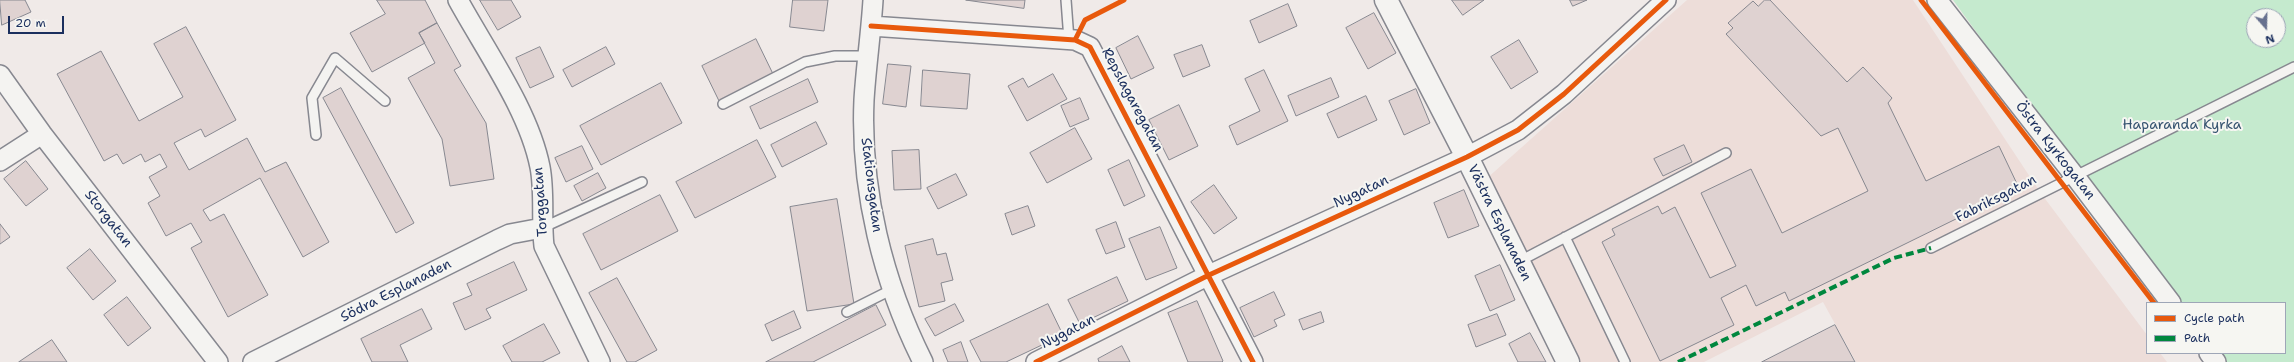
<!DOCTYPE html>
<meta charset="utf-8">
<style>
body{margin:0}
#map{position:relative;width:2294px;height:362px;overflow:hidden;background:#f0eae8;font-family:"Shantell Sans",sans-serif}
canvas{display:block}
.legend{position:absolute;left:2146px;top:302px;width:140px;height:52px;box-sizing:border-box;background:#f6f6f2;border:1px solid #9ea6b7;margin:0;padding:5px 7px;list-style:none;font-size:12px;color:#1b2f5e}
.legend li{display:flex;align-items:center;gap:8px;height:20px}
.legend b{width:20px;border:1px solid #9ea6b7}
.north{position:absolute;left:2246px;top:8px;width:40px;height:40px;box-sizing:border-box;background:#f6f6f2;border:1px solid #9ea6b7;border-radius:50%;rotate:160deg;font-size:11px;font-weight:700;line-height:16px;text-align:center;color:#1b2f5e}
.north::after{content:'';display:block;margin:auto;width:14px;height:18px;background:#66708e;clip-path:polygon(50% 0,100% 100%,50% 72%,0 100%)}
.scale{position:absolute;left:8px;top:16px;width:56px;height:18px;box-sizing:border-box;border:2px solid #1b2f5e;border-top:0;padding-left:5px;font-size:12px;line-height:14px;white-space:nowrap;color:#1b2f5e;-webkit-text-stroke:3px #f6f6f2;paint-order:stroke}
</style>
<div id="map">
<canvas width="2294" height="362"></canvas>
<ul class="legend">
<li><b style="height:5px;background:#e8590c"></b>Cycle path</li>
<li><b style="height:5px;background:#00873e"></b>Path</li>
</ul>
<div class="north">N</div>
<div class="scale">20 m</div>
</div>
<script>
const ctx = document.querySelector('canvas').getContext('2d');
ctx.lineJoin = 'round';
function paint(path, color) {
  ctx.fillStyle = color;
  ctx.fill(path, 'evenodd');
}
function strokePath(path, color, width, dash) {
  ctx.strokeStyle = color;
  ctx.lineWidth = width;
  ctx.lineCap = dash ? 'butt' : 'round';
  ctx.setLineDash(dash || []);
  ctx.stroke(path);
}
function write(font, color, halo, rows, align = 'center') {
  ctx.font = font + ' "Shantell Sans",sans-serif';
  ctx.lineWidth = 4;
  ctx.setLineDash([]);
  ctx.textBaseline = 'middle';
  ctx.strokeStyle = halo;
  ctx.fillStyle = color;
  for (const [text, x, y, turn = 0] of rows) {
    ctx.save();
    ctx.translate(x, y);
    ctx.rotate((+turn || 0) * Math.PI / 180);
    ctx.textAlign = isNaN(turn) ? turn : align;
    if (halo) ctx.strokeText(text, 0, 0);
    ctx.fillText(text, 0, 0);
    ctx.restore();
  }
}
const built = new Path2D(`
 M1687,0H1913L2040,192L2147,335V353H2160L2167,362H1856L1823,302L1704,362H1574L1485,180Z`);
const green = new Path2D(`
 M1953,0H2294V362H2226L2219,353H2285V303H2180L2095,195ZM2254,16H2278V40H2254Z`);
const building = new Path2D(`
 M0,0H25L31,12L2,25Z
 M377,0H425L437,23L419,33L425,43L372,72L350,33L385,14Z
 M480,0H511L521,17L498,30Z
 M793,0H828L824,31L790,27Z
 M966,0H1025L1024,8Z
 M1452,0H1484L1463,15Z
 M1570,0H1587L1573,6Z
 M1765,0H1770L1847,82L1863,67L1892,98L1888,103L1926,181L1999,146L2019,188L1789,301L1785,292L1756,306L1746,285L1721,298L1734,325L1660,361L1602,242L1615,235L1612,229L1658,206L1662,214L1675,207L1710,278L1736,266L1701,193L1751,169L1782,233L1868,191L1838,128L1821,136L1726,34L1733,28L1728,23L1753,1L1758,6Z
 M1288,4L1297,26L1259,43L1250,21Z
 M1374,13L1396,53L1368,69L1346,28Z
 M437,23L461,66L454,70L486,123L494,179L450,186L442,139L408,78L435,63L419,33Z
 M186,27L236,120L205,137L201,129L174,143L189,170L247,138L265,172L286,162L329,242L303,257L260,178L203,210L210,221L224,214L268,295L228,317L191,248L202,242L191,223L166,236L148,203L160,196L149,177L167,167L160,154L145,162L141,154L123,164L117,154L104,161L57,74L101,51L139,121L183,97L154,44Z
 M1138,36L1154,68L1131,79L1116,48Z
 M756,39L774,76L720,103L702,66Z
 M1519,40L1538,72L1511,89L1491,57Z
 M1202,45L1210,66L1183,77L1174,55Z
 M540,47L554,77L530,88L516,58Z
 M606,47L615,64L572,87L563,70Z
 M888,64L911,66L906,107L883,104Z
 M923,70L970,74L967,109L921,106Z
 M1264,70L1288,121L1237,145L1229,126L1260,111L1245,79Z
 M1053,74L1067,99L1027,121L1008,86L1023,78L1028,87Z
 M1331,78L1339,97L1296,116L1288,96Z
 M808,79L818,102L760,129L750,107Z
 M661,83L682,123L601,165L580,126Z
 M341,88L414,223L396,233L323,98Z
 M1416,89L1430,123L1404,135L1389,101Z
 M1366,96L1377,120L1338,138L1327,114Z
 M1080,98L1089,119L1070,127L1061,106Z
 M1179,105L1198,146L1169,160L1149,120Z
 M816,122L827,144L782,167L771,145Z
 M1075,128L1092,159L1047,183L1030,153Z
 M757,140L776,177L695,218L676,182Z
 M1684,145L1692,162L1663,176L1654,159Z
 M582,146L593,169L566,182L555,158Z
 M919,150L921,189L894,190L892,151Z
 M1129,160L1145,196L1124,206L1108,170Z
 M26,161L48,189L26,206L4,179Z
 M598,173L606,188L582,201L574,186Z
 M956,174L967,195L938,209L927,188Z
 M1214,185L1237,218L1214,234L1191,202Z
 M1464,190L1479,226L1448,238L1434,203Z
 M660,195L678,231L601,270L583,234Z
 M837,199L854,304L807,311L790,207Z
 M1028,206L1035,226L1012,235L1005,214Z
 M1116,222L1125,247L1106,254L1096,230Z
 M0,224L10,237L0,244Z
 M1160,227L1177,268L1146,280L1129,239Z
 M933,239L937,255L946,253L953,280L941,283L945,301L919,307L905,246Z
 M90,249L116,281L93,300L67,268Z
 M514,262L527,290L486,309L491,318L465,330L453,303L472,295L467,284Z
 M1500,265L1515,300L1490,311L1475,276Z
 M1117,277L1128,301L1080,324L1068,300Z
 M617,278L657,350L635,362H627L589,293Z
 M1274,292L1285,315L1274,320L1277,326L1254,337L1240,308Z
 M127,297L151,328L128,346L104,315Z
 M1197,301L1223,361L1222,362H1188L1168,313Z
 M955,304L964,321L935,336L925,319Z
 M1048,304L1063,335L1006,362H981L970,341Z
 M876,305L886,325L813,362H766Z
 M422,309L432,329L400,345L408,362H372L361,339Z
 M794,311L801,328L772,341L765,325Z
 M1321,312L1324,322L1303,330L1299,320Z
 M1497,314L1506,335L1476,347L1468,325Z
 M544,324L560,353L542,362H512L503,346Z
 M1835,325L1855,362H1762Z
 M1530,333L1546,362H1518L1509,344Z
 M52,340L67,362H19Z
 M961,342L968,362H948L943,350Z
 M1122,346L1130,362H1099L1098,359Z`);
const lane = new Path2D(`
 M1066,0L1069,40
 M723,104L805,62L835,56H868
 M316,135L312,98L335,58L385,101
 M542,228L642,182
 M1565,237L1625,362
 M1931,248L2294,67
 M1518,262L1726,153
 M847,312L893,289`);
const street = new Path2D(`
 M458,0C486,51 529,111 540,167C545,193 541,220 544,246L600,362
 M873,0C871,33 866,67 864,100C860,190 883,282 923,362
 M1937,0L2074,175L2171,303
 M871,26L1075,40L1090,47L1253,362
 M0,75L42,134L218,362
 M0,161L42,134
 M2209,353L2216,362
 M253,362L497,240L510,234L542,228
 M1036,362L1209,275L1467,157L1518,130L1564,94L1666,0`);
const secondary = new Path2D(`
 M1386,0L1467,157L1568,362`);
const quiet = new Path2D(`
 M1678,362L1894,258L1931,248`);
const cycleway = new Path2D(`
 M1921,0L2154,303
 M871,26L1075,40L1090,47L1253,362
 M1075,40L1085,20L1124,0
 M1036,362L1209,275L1467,157L1518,130L1564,94L1666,0`);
const streetNames = [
 ["Repslagaregatan",1132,100,62],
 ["Östra Kyrkogatan",2055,151,52],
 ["Stationsgatan",871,185,83],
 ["Nygatan",1361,192,-25],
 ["Fabriksgatan",1996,199,-27],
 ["Torggatan",541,202,-94],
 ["Storgatan",108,219,52],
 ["Västra Esplanaden",1499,223,64],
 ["Södra Esplanaden",396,291,-27],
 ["Nygatan",1068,332,-27]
];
const parkNames = [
 ["Haparanda Kyrka",2182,125]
];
paint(built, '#edddd9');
paint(green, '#c5eace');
paint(building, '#dfd2d1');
strokePath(building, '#878890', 1);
strokePath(lane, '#878890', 12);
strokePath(street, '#878890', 22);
strokePath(secondary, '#878890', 25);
strokePath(lane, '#f4f3f1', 9);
strokePath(street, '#f4f3f1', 19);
strokePath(secondary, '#f4f3f1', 22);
strokePath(quiet, '#00873e', 4, [8, 4]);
strokePath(cycleway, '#e8590c', 5);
write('14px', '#1b2f5e', '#f6f6f2', streetNames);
write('14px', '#365470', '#f6f6f2', parkNames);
</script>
